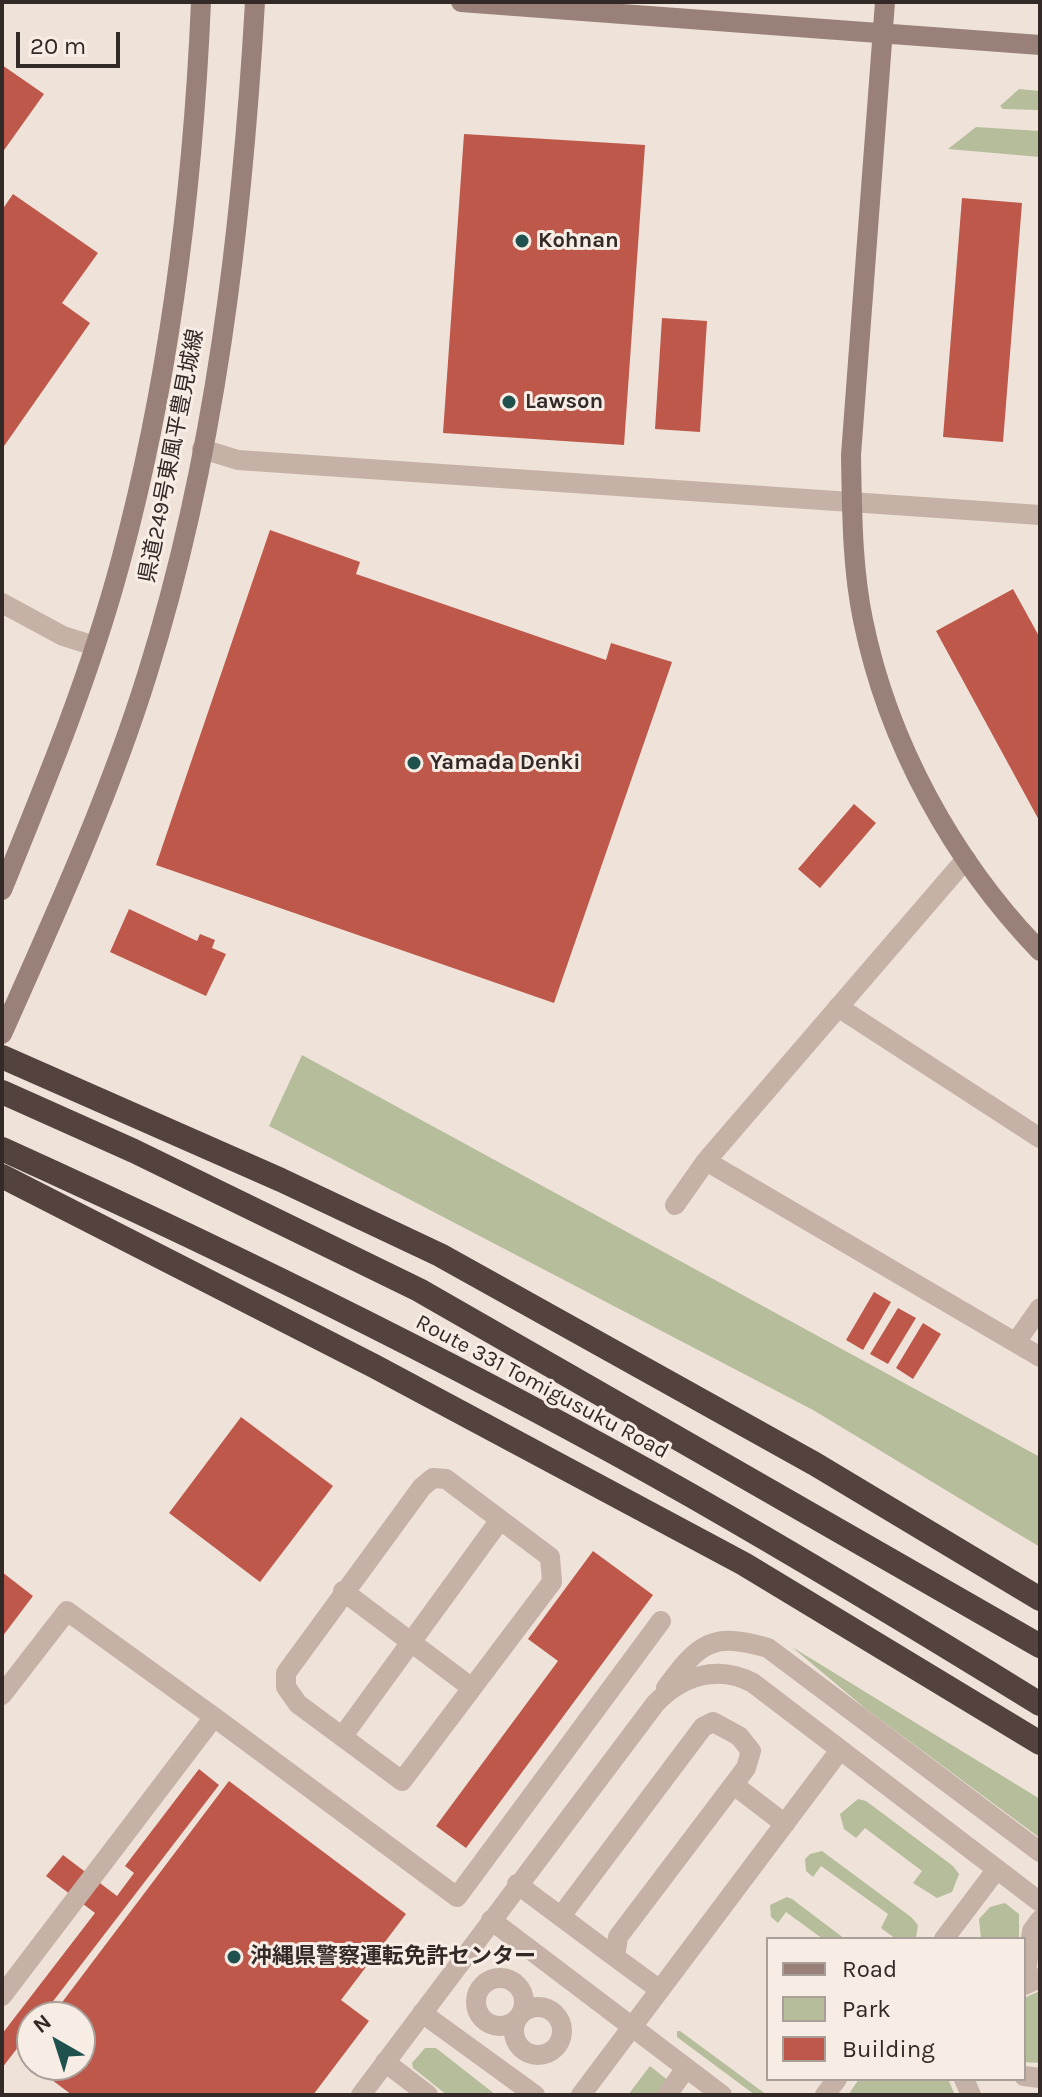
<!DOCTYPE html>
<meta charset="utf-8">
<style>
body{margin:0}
#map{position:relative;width:1042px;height:2097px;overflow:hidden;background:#efe2d9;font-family:Karla,sans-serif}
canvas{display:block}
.frame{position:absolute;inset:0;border:4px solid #332927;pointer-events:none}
.legend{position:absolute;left:766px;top:1937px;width:260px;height:144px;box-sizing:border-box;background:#f7ede5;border:2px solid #a99f99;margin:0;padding:10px 14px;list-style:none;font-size:24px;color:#332927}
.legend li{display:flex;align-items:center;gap:16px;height:40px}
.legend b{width:40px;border:2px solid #a99f99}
.north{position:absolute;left:16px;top:2001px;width:80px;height:80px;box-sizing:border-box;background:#f7ede5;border:2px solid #a99f99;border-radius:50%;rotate:321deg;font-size:22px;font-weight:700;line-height:32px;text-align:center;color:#332927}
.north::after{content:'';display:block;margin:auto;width:28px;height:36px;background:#1f514e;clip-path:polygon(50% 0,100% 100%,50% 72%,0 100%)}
.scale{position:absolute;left:16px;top:32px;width:104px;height:36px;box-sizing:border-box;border:4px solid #332927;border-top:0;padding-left:10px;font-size:24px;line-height:28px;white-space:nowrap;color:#332927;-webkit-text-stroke:6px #f7ede5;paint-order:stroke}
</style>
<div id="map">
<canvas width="1042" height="2097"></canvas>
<div class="frame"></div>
<ul class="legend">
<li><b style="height:10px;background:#998078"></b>Road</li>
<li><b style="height:22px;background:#b5bd9b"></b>Park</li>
<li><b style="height:22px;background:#bd584a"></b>Building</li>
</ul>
<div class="north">N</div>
<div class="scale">20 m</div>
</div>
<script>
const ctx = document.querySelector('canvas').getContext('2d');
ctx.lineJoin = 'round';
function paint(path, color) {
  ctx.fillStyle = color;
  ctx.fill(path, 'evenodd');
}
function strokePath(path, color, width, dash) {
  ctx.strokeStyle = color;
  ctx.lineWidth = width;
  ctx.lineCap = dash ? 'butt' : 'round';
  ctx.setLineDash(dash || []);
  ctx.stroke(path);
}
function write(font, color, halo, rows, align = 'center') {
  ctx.font = font + ' Karla,"Noto Sans JP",sans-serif';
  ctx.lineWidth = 6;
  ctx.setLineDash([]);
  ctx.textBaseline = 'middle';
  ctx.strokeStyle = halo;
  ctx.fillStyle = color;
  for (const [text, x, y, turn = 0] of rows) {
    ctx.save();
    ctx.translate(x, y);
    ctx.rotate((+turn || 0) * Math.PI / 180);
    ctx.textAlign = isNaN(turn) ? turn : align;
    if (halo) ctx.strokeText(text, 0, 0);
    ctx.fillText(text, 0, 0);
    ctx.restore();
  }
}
const green = new Path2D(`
 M1019,89L1040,91V110L1003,109L1000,106Z
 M976,127L1040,131V157L948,149Z
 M302,1055L1040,1457V1547L813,1410L269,1126Z
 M792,1647L1040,1799V1838L866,1709Z
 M858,1799L866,1801L953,1866L959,1874L952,1892L937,1898L913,1883L922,1871L865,1828L856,1838L844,1829L840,1814Z
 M822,1851L911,1917L918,1925L916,1938L896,1939L881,1928L888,1914L821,1866L813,1877L806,1871L805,1859L810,1854Z
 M787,1897L792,1899L845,1939H823L786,1912L778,1923L771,1917L770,1905Z
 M1005,1903L1019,1914V1939H981L979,1919L990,1907Z
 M1040,1991V2063L1024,2062V1998Z
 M677,2031H680L767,2095H755L677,2037Z
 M425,2048H436L496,2095H447L413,2068L412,2063Z
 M650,2066L669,2081L658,2095H628Z
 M859,2079H948L955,2095H848Z`);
const building = new Path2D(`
 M2,65L44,94L2,153Z
 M464,134L645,145L624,445L443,433Z
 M13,194L98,253L62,303L90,323L2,449V210Z
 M962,198L1022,203L1003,442L943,437Z
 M662,318L707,321L700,432L655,429Z
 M270,530L360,562L356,574L606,660L611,643L672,662L554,1003L156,865Z
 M1013,589L1040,638V822L936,631Z
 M854,804L876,823L820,888L798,869Z
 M129,909L197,941L200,934L215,940L212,948L226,954L206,996L110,952Z
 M874,1292L891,1302L863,1350L846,1340Z
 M898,1308L916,1318L888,1364L870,1354Z
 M923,1323L941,1334L913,1379L896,1368Z
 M241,1417L333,1486L260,1582L169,1513Z
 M593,1551L653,1595L466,1848L436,1826L558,1661L528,1639Z
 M2,1572L33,1596L2,1637Z
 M199,1769L219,1785L41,2017H32V2029L2,2068V2034L95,1913L46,1876L63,1855L117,1896L134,1873L125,1866Z
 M229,1781L406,1914L341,2000L369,2021L313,2095H72L32,2065H80V2017H51Z
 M32,2042V2065L21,2056Z`);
const lane = new Path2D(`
 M2,603L63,636L95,646
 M433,1478L446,1479L550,1557L552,1582L402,1781L298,1704L286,1687V1673L422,1487Z
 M343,1591L472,1688
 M666,1688C698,1644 712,1631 768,1648L1040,1852
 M2,1695L67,1611L214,1717L2,1996
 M214,1717L457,1897L661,1621
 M342,1737L500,1520
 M734,1785L785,1824
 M517,1884L615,1957
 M561,1916L703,1727L713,1722L739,1736L751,1751L746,1768L618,1937L615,1957L660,1990
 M491,1920L722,2095
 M1040,1920L1032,1931L1024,1985L1040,1978
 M944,1939L997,1869
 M476 2002a24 24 0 1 1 48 0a24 24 0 1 1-48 0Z
 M514 2031a24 24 0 1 1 48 0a24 24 0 1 1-48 0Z
 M422,2013L535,2095
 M385,2062L428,2095
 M1024,2076L1040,2078
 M964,2079L971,2095
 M361,2095L655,1704C681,1676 718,1664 753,1683L1040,1902
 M581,2095L840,1750
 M667,2095L686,2068
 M825,2095L837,2079`);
const street = new Path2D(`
 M202,449L238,460L1040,515
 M838,1007L1040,1138
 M706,1161L1040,1357
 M675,1205L706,1161L966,859
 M1016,1342L1040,1308`);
const secondary = new Path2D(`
 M461,2L1040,45
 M885,2L851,455C852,510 852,567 863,620C888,743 953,861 1040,951
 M2,890C46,782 91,673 121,560C170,378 193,189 201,2
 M2,1034C54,917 109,797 147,675C215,458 242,228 255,2`);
const highway = new Path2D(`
 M2,1057L281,1180L440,1255L815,1464L1040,1599
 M2,1092L134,1151L419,1290L1040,1646
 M2,1149C236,1255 468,1369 692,1496C809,1563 925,1633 1040,1704
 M2,1176L374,1366L744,1564L1040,1743`);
const markers = [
 [522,241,8,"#1f514e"],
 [509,402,8,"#1f514e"],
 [414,763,8,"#1f514e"],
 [234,1957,8,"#1f514e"]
];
const poiNames = [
 ["Kohnan",538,241],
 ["Lawson",525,402],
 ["Yamada Denki",430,763],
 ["沖縄県警察運転免許センター",250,1957]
];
const streetNames = [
 ["県道249号東風平豊見城線",172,456,-79],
 ["Route 331 Tomigusuku Road",542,1387,28]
];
paint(green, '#b5bd9b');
paint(building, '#bd584a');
strokePath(lane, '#c6b1a6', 20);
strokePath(street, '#c6b1a6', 20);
strokePath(secondary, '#998078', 20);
strokePath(highway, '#53423e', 24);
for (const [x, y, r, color] of markers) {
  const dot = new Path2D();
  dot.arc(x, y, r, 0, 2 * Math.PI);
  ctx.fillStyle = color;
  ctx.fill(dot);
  strokePath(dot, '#f7ede5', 3);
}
write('bold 22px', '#332927', '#f7ede5', poiNames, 'left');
write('22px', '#332927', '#f7ede5', streetNames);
</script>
